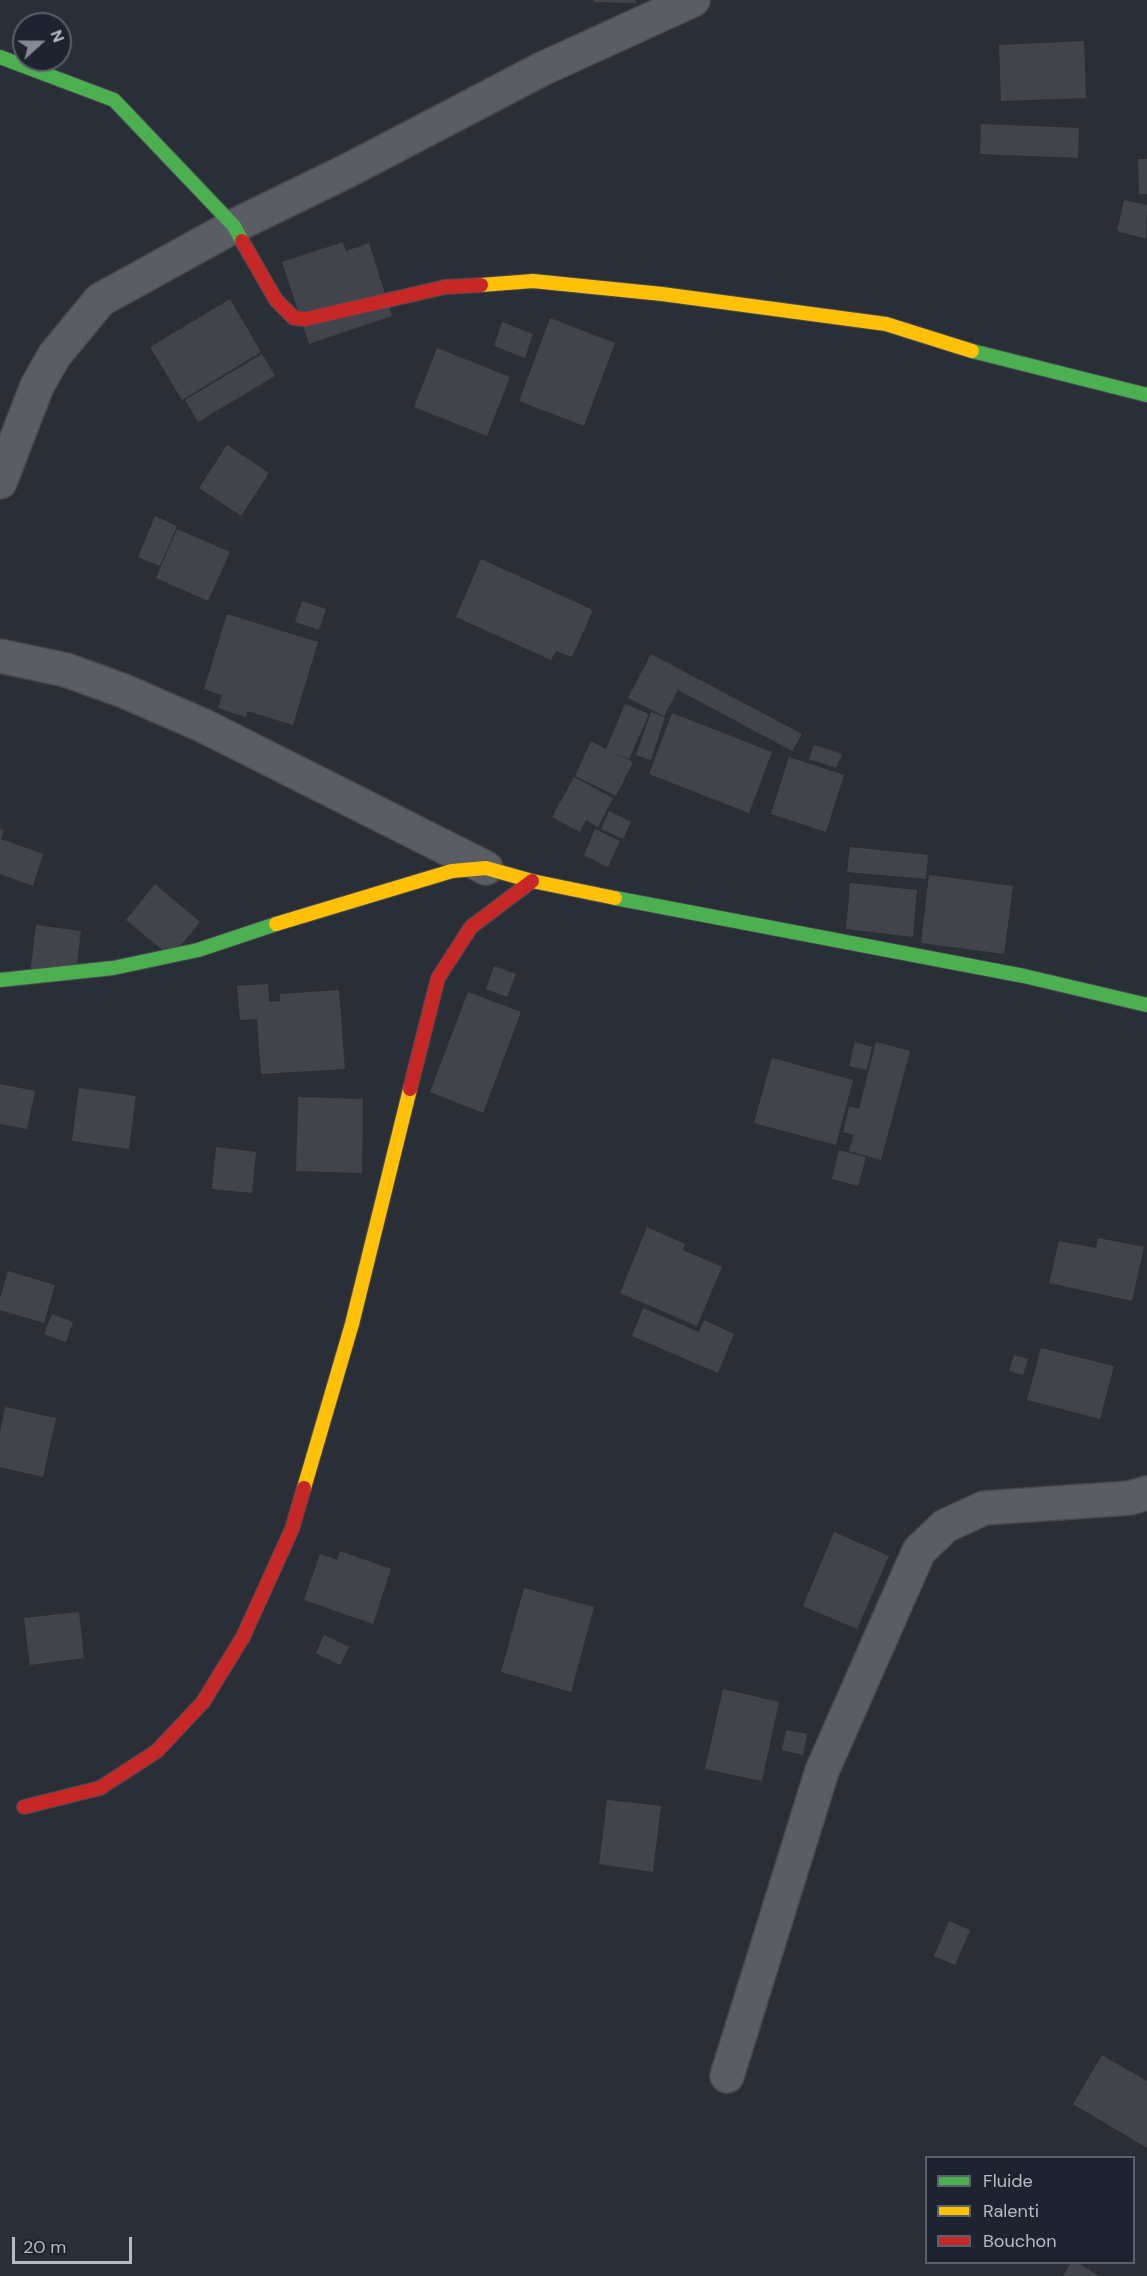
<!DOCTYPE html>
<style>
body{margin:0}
#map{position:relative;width:1147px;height:2276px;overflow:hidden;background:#2a2e36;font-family:"DM Sans",sans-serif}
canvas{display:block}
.legend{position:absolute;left:925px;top:2156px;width:210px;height:108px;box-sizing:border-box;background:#1e242f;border:2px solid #5a606b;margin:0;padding:8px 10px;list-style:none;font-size:18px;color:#b5bac6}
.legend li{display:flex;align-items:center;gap:12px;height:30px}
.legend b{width:30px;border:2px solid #5a606b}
.north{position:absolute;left:12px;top:12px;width:60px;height:60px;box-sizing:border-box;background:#1e242f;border:2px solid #5a606b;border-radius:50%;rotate:69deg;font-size:16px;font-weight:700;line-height:24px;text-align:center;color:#b5bac6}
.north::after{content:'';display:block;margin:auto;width:21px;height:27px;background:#848994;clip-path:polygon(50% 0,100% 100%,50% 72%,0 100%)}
.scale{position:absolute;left:12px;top:2237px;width:120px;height:27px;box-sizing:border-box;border:3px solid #b5bac6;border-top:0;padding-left:8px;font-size:18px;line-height:21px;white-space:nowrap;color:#b5bac6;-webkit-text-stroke:4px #1e242f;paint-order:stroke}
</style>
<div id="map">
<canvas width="1147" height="2276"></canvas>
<ul class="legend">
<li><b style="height:8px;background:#4caf50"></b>Fluide</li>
<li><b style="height:8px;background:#ffc107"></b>Ralenti</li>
<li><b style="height:8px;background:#c62828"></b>Bouchon</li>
</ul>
<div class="north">N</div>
<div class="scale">20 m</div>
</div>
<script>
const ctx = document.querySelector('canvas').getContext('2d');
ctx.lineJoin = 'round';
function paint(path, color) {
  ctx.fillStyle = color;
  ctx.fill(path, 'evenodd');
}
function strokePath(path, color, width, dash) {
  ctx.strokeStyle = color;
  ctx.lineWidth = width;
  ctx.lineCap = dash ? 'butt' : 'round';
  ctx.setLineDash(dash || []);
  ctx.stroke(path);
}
const building = new Path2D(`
 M594,0H636V3L594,2Z
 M1084,41L1086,98L1001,101L999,45Z
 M981,124L1079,128L1078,158L980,154Z
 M1138,159H1147V194H1139Z
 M1124,200L1147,205L1146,239L1117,231Z
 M343,242L346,251L369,243L392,316L309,344L282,262Z
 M230,299L261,352L182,400L150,347Z
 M550,318L615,343L584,426L519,401Z
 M502,322L533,334L525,358L494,346Z
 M437,348L510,377L487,436L414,407Z
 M262,354L275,376L198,422L185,400Z
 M227,445L269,473L241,516L199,488Z
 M155,516L177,526L160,566L138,557Z
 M177,529L230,552L208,601L156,578Z
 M481,559L593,610L572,657L556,651L551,660L456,617Z
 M302,601L326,609L319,630L295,622Z
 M227,614L318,642L293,725L247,711L246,717L218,708L222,695L204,689Z
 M651,654L802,734L792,751L678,690L664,716L628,698Z
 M625,704L649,714L629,759L616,754L633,762L616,796L575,776L591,741L606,749Z
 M651,712L665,717L651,760L636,755Z
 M672,713L772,752L749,813L649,774Z
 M814,745L842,754L836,768L809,759Z
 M789,757L844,775L826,832L771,814Z
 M574,777L613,798L598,827L586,820L580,832L552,817Z
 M609,811L631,822L623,839L601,829Z
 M0,829L4,830L1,839L43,854L33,886L0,874Z
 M595,829L620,841L608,867L584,855Z
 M850,847L928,855L926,879L847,872Z
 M929,875L1013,886L1004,954L921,943Z
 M850,883L917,890L913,937L846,929Z
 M155,884L200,922L171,957L126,920Z
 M36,925L81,931L75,981L30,975Z
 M494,966L516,974L507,997L486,989Z
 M268,984L269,1002L280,1001V994L339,990L345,1069L261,1074L257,1019L240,1020L237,986Z
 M468,992L521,1012L483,1113L430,1092Z
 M855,1042L872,1047L867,1070L849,1066Z
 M876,1042L910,1051L881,1160L849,1151L854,1135L843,1132L849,1106L859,1109Z
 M772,1058L853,1080L836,1145L754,1123Z
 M0,1084L35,1091L27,1129L0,1124Z
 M79,1088L136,1096L129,1149L72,1141Z
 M298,1097L363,1099L362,1173L296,1171Z
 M216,1147L256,1152L252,1193L212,1189Z
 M839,1150L866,1157L858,1186L832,1179Z
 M647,1227L685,1244L683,1250L722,1267L697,1326L620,1293Z
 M1098,1238L1144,1247L1132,1301L1049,1283L1059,1241L1096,1248Z
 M8,1271L55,1285L44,1323L0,1310V1298Z
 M643,1308L699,1332L704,1320L734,1334L718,1373L632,1336Z
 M52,1314L73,1322L66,1342L44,1334Z
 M1041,1348L1114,1366L1100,1419L1027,1400Z
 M1014,1355L1028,1359L1023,1375L1009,1371Z
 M5,1407L56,1418L43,1477L0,1467V1432Z
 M834,1532L889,1556L857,1629L803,1606Z
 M340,1551L391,1569L373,1624L304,1600L320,1554L337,1560Z
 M524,1588L594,1607L571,1692L501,1672Z
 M79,1612L84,1658L30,1665L24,1618Z
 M324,1635L349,1647L340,1665L316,1653Z
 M723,1689L779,1702L762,1781L705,1769Z
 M786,1730L807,1734L803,1755L782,1750Z
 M607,1800L661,1806L653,1872L599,1864Z
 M949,1921L970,1930L955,1965L934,1956Z
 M1102,2055L1147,2081V2148L1073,2104Z
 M1071,2262H1077L1099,2276H1063Z`);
const street = new Path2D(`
 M0,482L37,386L54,356L100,300L234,226L347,171L542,69L693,0
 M0,656L66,670L124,691L204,726L486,868
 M727,2076L822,1771L919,1551L945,1526L984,1508L1130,1498L1147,1493`);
const fast = new Path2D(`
 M0,57L114,100L234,226L242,241
 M972,351L1147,395
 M615,898L1024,976L1147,1005
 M0,980L113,968L198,950L276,924`);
const slow = new Path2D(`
 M481,285L533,281L662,294L886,324L972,351
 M276,924L452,871L486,868L532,881L615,898
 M304,1488L352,1324L410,1089`);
const jam = new Path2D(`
 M242,241L276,300L294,318L306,319L445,287L481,285
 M410,1089L438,978L471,927L532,881
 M24,1807L100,1788L157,1751L203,1702L243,1637L292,1529L304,1488`);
paint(building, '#41444b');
strokePath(street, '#46494f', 36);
strokePath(fast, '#484b52', 16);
strokePath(slow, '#484b52', 16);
strokePath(jam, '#484b52', 16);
strokePath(street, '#5a5d63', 33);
strokePath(fast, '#4caf50', 14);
strokePath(slow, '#ffc107', 14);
strokePath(jam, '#c62828', 14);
</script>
